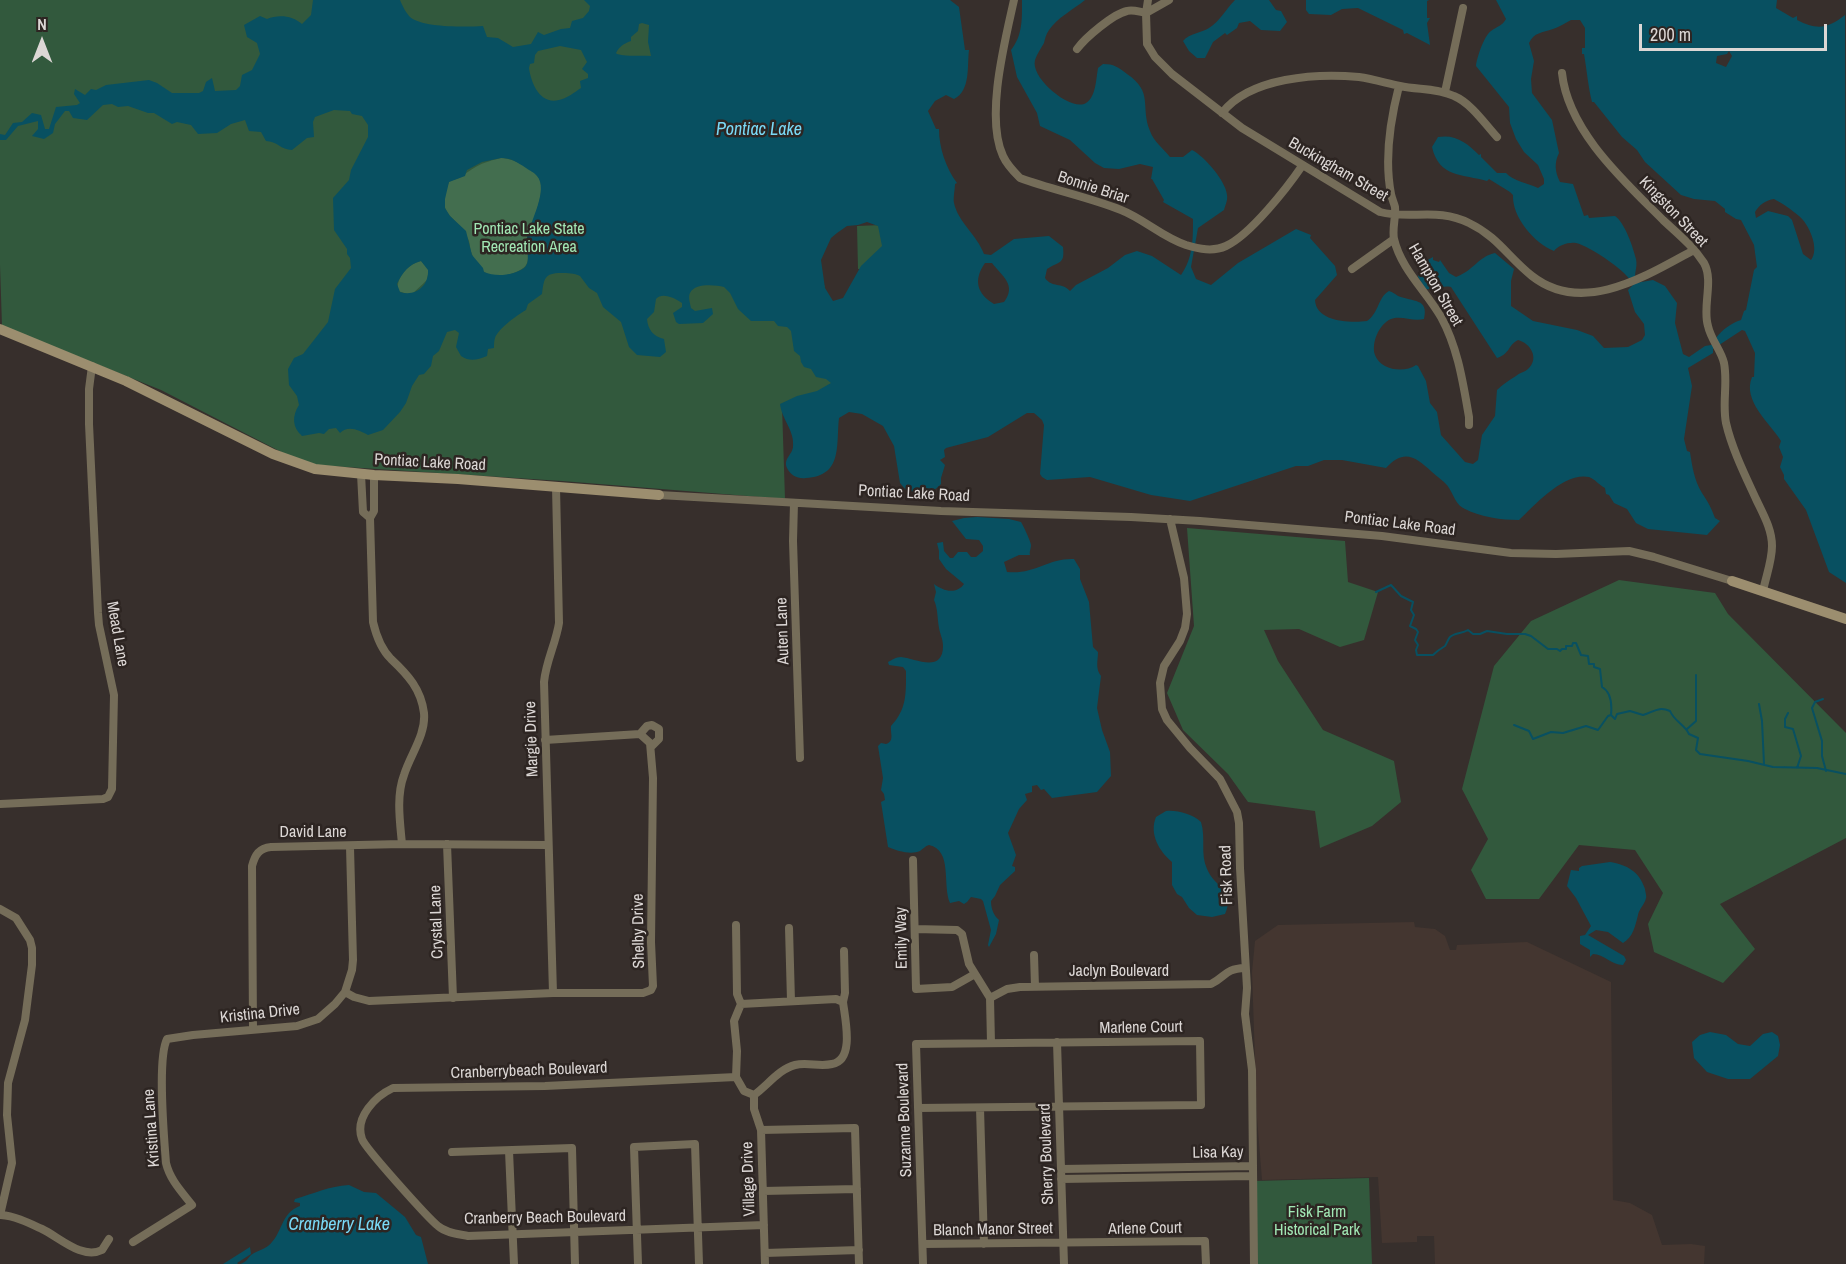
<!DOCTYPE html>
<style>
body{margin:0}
#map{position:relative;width:1846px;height:1264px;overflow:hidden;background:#372f2c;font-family:"Archivo Narrow",sans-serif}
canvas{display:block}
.north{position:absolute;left:12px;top:12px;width:60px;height:60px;-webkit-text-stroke:4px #2d2522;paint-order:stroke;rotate:0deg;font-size:16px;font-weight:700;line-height:24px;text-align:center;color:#dcd7d5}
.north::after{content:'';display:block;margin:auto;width:21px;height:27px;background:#dcd7d5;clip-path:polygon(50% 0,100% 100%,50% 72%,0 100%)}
.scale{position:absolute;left:1639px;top:24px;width:188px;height:27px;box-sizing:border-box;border:3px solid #dcd7d5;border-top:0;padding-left:8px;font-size:18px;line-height:21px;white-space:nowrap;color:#dcd7d5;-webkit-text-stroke:4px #2d2522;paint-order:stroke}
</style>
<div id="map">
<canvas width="1846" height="1264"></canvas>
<div class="north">N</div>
<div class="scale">200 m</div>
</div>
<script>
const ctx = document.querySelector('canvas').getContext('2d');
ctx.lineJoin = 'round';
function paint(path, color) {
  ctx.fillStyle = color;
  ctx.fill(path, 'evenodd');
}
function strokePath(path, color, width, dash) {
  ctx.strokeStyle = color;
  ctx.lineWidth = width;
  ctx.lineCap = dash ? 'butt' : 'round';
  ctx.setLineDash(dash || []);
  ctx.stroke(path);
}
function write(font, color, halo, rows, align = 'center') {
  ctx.font = font + ' "Archivo Narrow",sans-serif';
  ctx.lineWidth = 5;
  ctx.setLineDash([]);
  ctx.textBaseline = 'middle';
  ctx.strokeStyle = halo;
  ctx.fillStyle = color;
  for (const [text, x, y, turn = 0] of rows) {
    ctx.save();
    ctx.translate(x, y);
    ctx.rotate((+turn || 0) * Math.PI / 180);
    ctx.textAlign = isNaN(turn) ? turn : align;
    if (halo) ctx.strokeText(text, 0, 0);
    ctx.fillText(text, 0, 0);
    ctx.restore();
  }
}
const built = new Path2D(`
 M1414,922L1415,927L1435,929L1445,936L1450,950H1456L1457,945L1527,942L1611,982L1613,1200L1630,1203L1652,1215L1662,1245L1691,1244L1705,1246L1704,1264H1435L1434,1236H1417V1242L1382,1243L1378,1177L1262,1180L1257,1118L1252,972L1255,941L1278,925Z`);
const green = new Path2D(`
 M0,0H849L785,136L831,311L834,404L782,406L785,499L562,481L315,465L293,458L161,390L2,326L0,265Z
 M882,225L883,268L858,269L857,226Z
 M1187,528L1345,541L1348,582L1378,592L1364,640L1340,647L1299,629L1264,630L1278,661L1323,730L1394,761L1401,802L1372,826L1320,848L1315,811L1248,802L1228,774L1183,730L1167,693L1194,626Z
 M1619,580L1715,593L1728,614L1846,733V838L1720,904L1755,949L1723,983L1654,952L1648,924L1663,893L1635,850L1579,845L1539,899H1486L1471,870L1488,839L1462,789L1494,666L1531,621Z
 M1369,1178L1372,1264H1256L1254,1181Z`);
const forest = new Path2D(`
 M501,158C512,158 533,168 539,178C547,191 531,224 527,239C525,246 531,258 526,265C522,272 501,278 493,276C483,274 475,263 472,254C469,248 471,243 467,237C455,213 435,217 449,182C454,179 459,179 462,176C478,165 481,163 501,158Z
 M421,261L429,270L427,280L411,295L398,291C396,277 408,264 421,261Z`);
const water = new Path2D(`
 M313,0H400C402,5 406,13 410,17C423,28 466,27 483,26L487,37L498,38L513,47L531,44L538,32L544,35L561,29L570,28L572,21L583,18L589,11L590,6L584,0H950L959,7L965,50H969C967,65 971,91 954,99L946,95L935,101L928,111L936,129H939C939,148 946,168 957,183L955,184C955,189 953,198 954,203C958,222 977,235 984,254L991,255L1014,239L1049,236L1063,247C1065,265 1059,261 1047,269L1045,278C1052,288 1062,282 1070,291L1076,285L1108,268L1125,255L1137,251L1152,256L1181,275C1193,258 1193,240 1193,219L1163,202L1164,200L1152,179H1151L1153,167L1140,164L1119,169L1104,168L1095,163L1070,140L1040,126L1037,113L1017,77L1011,50C1023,35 1022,18 1022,0H1085C1074,9 1057,18 1049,30C1046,34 1045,39 1044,43C1041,48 1037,54 1035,60C1030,78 1071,112 1086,103C1096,97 1096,79 1098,68L1103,64C1114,64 1118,67 1127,74C1154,92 1140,107 1150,131C1154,142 1163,148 1170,157H1183L1192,150C1204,156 1226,181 1227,195C1228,200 1225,206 1224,210L1198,228L1191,267L1196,279L1211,285L1238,263L1296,229L1311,235L1310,238L1335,266L1337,275L1315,300C1316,322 1350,323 1367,321C1379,313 1378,297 1389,291C1393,292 1395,294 1398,296C1413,302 1429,298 1424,319C1413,322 1401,315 1391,319C1379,324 1371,343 1375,355C1381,371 1405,373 1416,365L1418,366L1426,381L1430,403L1437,412L1441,435L1465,462L1473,464L1478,460L1482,435L1495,416L1497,390C1502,385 1509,380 1516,376C1519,373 1525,372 1528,369C1540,358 1530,343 1518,340C1508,345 1510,354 1497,358L1451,287C1442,285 1434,290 1425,289L1418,277L1422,263L1433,257V260L1439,262L1440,260L1449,273L1456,277C1473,271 1479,256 1495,253L1514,269L1511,281V306L1533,321L1577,330L1593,336L1604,348L1628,347L1642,340L1645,335L1644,324L1635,312L1628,290L1633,285C1630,273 1590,246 1576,243C1568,242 1559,245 1554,251C1534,243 1512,217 1513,195L1510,192L1489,179L1487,181C1463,174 1439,178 1432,147L1438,137C1456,134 1467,143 1479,155L1481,154V157L1497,173H1506C1513,181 1528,183 1538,188L1544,184V179L1538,165L1524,152L1516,139L1510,123L1509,107L1476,66C1477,57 1484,36 1491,31C1498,26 1502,26 1506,19L1496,0H1777L1776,8L1793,18L1797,16V20C1817,30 1827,29 1845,15L1846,583L1829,572L1806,510L1784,479V475L1780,467L1783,457L1779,447L1781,441C1770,423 1742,401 1752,377H1754L1755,353L1745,331L1742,330L1713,349V353L1688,368L1692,386L1684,439L1687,451L1690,452C1692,465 1694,480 1702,493C1708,502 1711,507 1715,518L1720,521L1707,535L1648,529L1636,523L1627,509L1614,503L1609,495L1606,494L1605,488C1599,485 1595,479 1589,477C1564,472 1535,505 1519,520C1502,520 1480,517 1465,509C1456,505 1454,496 1449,488C1445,481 1438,478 1432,472C1416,457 1404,448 1386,468L1342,460H1324L1308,466H1296L1190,501L1151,495L1090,477L1047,480L1042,477L1040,474L1044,425L1042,420L1034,413H1027L988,437L946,448L944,450L945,457L940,460L945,465L941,478V484C933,494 918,494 906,490L900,483L894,446L883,426L862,414L849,412L839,418C836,445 843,476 806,478C798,479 791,476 787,468C783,459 792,455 793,447C795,431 782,420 780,404L797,396L817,391L831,383L826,379L816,377L811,369L804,367L801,362L800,356L794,351L791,331L787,327L778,326L774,321H751L738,309L730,293L724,287C715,285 695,283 690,293C688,297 690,303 691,308L695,311L712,308L713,314L703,323L679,324L676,322L673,313L682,307V303C675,298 662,292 656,299L654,312L647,319C648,330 653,336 664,339L666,352L660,357L637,355L629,347L621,322L603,307L597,293L589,288L580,276C574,273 568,273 561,273C544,273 544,279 542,294L528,304L526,310C517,315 498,329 495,338C494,341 494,345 494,348L488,349L487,356C477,360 470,362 461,356L456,347L459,333L455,330L447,332L439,351L433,356L431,366L424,374L419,375L412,386L406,403L400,412L383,430L368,435C359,430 348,425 340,433L336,428L329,429L324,434L319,433L302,436C292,427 292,416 299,405L297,396L289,385L288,369L294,358L303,354L328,322L335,289L351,268L350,258L347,254V249L334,230L333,198L349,180L351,170L368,137V125L362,116L352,114L350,111L334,110L315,117L313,122L314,137L307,138L292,150C281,150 277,141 266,141L261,132L249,131L245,120L231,124L217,133L198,134L191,125L177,122L172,124L154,113H148L128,106L118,107L112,104L103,105L87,120L73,118L69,111H65L55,124L53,133L44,139L32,136L38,129V121L18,126L6,140H0V134L5,135L13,123L22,122L32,113L41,115L45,129H49L56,107L77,105L80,103L74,94L75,89L85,95L91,89L96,90L106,85L149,80L157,83L172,93H199L203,91L206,82L212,78L215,91L236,90L240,86L242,75L252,70L260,54L257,43L247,37L244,25L260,16L267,19C279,14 293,16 302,24L311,15ZM1571,20H1580L1585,28V48H1582V54H1584C1587,71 1588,86 1592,102H1594L1622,137L1637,150L1645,162L1681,195L1694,199L1715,201L1725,209V212L1736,219L1741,220L1754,245L1757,267L1754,270L1746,310L1744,311L1741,320C1731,323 1722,330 1716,338L1717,341L1711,345L1705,346L1689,357L1683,354L1675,323L1677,303L1665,286L1653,280L1636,283C1633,274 1638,268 1636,259C1633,247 1625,223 1615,216L1589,218L1588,215L1584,216L1573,184L1560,182C1555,172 1554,163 1559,153L1552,120L1532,93L1531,79L1534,61L1529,43C1534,32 1542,33 1553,29C1559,27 1565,23 1571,20ZM642,23L649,25L648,42L651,56C639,55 629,57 617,54L616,53C620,46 623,44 631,41V37L638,31L639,24ZM560,46L581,50L587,62L582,69L588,74V78L580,81L581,88C575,92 566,99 559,100C540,105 531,83 529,68L530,64L534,63L535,55L538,51ZM1729,51L1732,56L1726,67L1716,63L1717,56L1727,54ZM501,158C511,158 517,162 526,168C530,171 534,172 537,176C549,190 530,221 527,238C525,246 532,262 524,268C513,276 495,277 484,272L483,268L472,255L466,231L450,216L445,208V199L449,182L465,176L467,170L482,162ZM1774,199C1782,203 1792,210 1799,216C1809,224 1820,249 1811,260L1803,254L1792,220L1788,216L1768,211L1756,218L1755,212C1759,205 1766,200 1774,199ZM867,222L878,226L882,246L861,266L843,298L833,301L825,288L821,260L831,238L837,233L847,226L858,225ZM421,261L428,270C429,286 415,297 400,292L397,284C402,273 409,264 421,261ZM985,263H992C1002,276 1017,285 1004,302L994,304C977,294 973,280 985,263Z
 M1235,0H1269L1276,10L1281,11L1287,22L1280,31L1261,30L1250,21L1239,23L1237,28L1227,35L1225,33L1213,42L1205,58H1197L1189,51L1183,41C1190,33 1201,33 1209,28C1221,20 1225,10 1235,0Z
 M1306,0H1429L1427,1V18H1430L1427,23L1430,45L1407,33L1404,34L1403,30L1358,8L1342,9L1331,15L1309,14L1306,10Z
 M977,517L1009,519L1021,522C1023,525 1031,542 1031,545C1031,549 1029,552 1030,555H1019L1004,562L1007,572C1034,575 1048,558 1074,559L1080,569V579L1089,602L1093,647L1098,652C1098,661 1095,668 1101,676L1097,708L1102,730L1110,752L1111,776L1097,792L1052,798L1044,789L1041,790L1037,785L1032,786V792L1025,794L1027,800L1019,809L1008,833L1016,855L1012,866L1015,867V871L1000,885L995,896L991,901C991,909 994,916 999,920L996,934L989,947L988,945L991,930L983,901L981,899L971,897L967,902L964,904L959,901L950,903C942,885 953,850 929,845C925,846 923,849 920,851C911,855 897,851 888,847L881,802L885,800L884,794L881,790L883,778L878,746L881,743L886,744C895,741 890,733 891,726C907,709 906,693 906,671L903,667L889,665L888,662C892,660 896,657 901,657C914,658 943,674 943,646C943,639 940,634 939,628C937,617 938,609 934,600L936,592L934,584C943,591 956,595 964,584L946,569L939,559V551L937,543L943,542L944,551L950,558H953L958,552H967L971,557H976L983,551V546L979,540L966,539L952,521L964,518Z
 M1166,811C1178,810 1192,814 1201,822C1206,838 1200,854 1207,869C1215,888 1236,890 1225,914L1212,917L1197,915L1189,908L1182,897L1177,894L1172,885V862C1159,851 1149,834 1156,817Z
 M1610,862C1627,865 1639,871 1645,889C1645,891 1647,897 1646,898C1645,904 1639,909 1638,915C1635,927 1633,937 1623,943L1608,932L1596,930L1588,935L1624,956L1626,960L1623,965C1611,965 1604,954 1593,954L1590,957V950L1580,944V936L1585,935L1591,926L1576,898L1567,886L1571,870L1579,871V868L1582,866Z
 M1710,1032L1726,1035L1738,1044L1750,1046L1763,1034L1772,1032L1778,1036L1780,1045L1778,1056L1750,1079H1728L1707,1072L1694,1058L1692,1042L1700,1035Z
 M349,1185L364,1192L376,1193L405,1217L416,1235L421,1237L428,1264H240C247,1262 247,1259 251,1255C256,1251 263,1250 268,1246C283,1234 280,1213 300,1206V1203L294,1202L295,1199C313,1194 329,1186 349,1185Z
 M250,1247L251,1254L237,1263L238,1264H223Z`);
const stream = new Path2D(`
 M1376,592L1391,585L1401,596L1413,602L1411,610L1414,615L1410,626L1416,629L1418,632L1415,640L1418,645L1416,650L1417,655H1433C1437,651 1440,649 1445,646C1447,643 1448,639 1450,637C1456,632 1462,634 1468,630L1473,634H1480L1487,631L1507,634H1525L1531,636L1548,649H1557L1560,651L1562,649H1566V646H1572L1573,643H1576L1581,655L1588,656L1589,664H1594V667L1600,669L1602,687C1611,692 1612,705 1611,715
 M1823,699L1815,702L1812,708L1822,741V756L1826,771
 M1759,704L1762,721L1764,764
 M1788,713L1785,719V727L1793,729L1801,756L1797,768
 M1514,725L1529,731L1533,739L1551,732L1563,733L1586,726L1598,730L1608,716L1611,715L1615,719L1617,714L1630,711L1643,715C1654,712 1658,706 1670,711C1674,721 1685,725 1689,734L1698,738L1696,750L1700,754L1748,761L1773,767L1817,768L1846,774
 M1687,729L1696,721V675`);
const street = new Path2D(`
 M1014,0C1005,41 985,117 1003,156C1007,165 1013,171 1020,178C1053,190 1088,197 1121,210C1144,219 1162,237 1186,245C1199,249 1213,252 1226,246C1250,235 1287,188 1302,166
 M1148,0L1146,13L1147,44L1155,57L1172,74L1242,128L1380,212C1410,220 1438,207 1469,223C1498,237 1508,257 1532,276C1583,316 1646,276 1694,250
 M1146,13L1169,0
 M1077,49C1085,38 1113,14 1127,11C1133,9 1139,12 1146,13
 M1562,73C1568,131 1624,181 1663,220C1678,234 1693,246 1704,263C1714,281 1702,307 1708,326C1711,340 1721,350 1724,363C1728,383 1722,403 1726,423C1732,449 1745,475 1756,499C1763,514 1772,529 1772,546C1772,561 1766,576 1763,591
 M1399,86C1390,121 1384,158 1391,194C1392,199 1394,203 1395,207C1396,218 1392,228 1394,239C1401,269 1426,291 1441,317C1458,348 1463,383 1469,417V425
 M1445,92L1463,8
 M1222,113C1250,77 1317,73 1359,77C1373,79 1386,83 1400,86C1418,90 1437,88 1454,96C1471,103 1485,124 1497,137
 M1352,269L1394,239
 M361,474L363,512L370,518
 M374,475V511L370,518L373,622C376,635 382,650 391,659C408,675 421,689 424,713C426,735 410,755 404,775C396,796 400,822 402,844
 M659,495L941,511L1131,517L1200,521L1382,536L1511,553L1556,554L1629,551L1654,557L1732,581
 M794,503L793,541L800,758
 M1170,519L1184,578L1187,614L1185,628L1180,641L1164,666L1160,683L1162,709L1167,720L1190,748L1220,779L1237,812L1239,823L1240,868L1247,988L1245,1014L1252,1070L1254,1264
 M640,734L647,726L652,725L659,729V739L651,747
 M0,804L103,799L108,797L112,789L114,695L99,625L98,613L89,424V389L92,366
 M447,844L453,998
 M913,860L916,989L952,987L975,974
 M0,909L16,918L30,940L32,948V965L25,1020L8,1083L7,1115L12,1163L0,1215
 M736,925L737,994L741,1004
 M789,928L791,1001
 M915,929L957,930L962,934L969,964L990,998L991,1043
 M1034,955L1035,987
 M345,992L354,997L369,1001L553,993H643L651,990L653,986L651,942L653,778L650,743L640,734L545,740
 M553,993L544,682C546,661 556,643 559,623L556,487
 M990,998L1007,989L1020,987L1211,984C1227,976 1224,969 1245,968
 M843,1002L845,993L844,951
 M741,1004L836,999L843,1002C845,1019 855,1060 832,1064C820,1067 807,1062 795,1065C779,1069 767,1086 754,1095
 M741,1004L734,1021L737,1051L736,1077L744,1091L754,1095
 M253,1029L252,866C255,855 259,848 271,847L402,844L548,845
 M1057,1042L1064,1264
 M736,1077L545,1086L393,1088C376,1096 354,1117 362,1139C365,1148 428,1218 438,1226C446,1233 458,1234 468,1236L764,1225
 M754,1095V1109L761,1130L765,1264
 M918,1108L1201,1105L1200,1041L916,1044L923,1264
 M980,1108L984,1244
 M761,1130L855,1128L859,1264
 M509,1151L514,1264
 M452,1152L572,1148L575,1264
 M1061,1169L1252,1166
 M1061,1179L1252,1176
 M763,1191L857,1189
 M1,1215C15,1216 29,1223 42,1229C59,1237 82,1260 102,1250L109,1239
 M133,1242L192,1205C182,1192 170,1180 166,1163C164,1137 157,1059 167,1039L193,1035L297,1026L318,1019L335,1004L345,992L352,970L353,960L350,847
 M923,1244L1205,1241L1206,1264
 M765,1253L859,1250
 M638,1264L634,1147L695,1144L699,1264`);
const secondary = new Path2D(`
 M0,329L126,381L273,454L315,469L374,475L458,479L659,495
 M1732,581L1846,619`);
const streetNames = [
 ["Buckingham Street",1338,170,30],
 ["Bonnie Briar",1093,188,18],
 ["Kingston Street",1673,212,46],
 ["Hampton Street",1435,285,60],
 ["Pontiac Lake Road",430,463,3],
 ["Pontiac Lake Road",914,494,3],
 ["Pontiac Lake Road",1400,524,7],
 ["Auten Lane",783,631,-92],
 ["Mead Lane",117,634,80],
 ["Margie Drive",532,739,-92],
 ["David Lane",313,833],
 ["Fisk Road",1227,875,-92],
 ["Crystal Lane",437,922,-92],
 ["Shelby Drive",639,931,-91],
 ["Emily Way",902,938,-91],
 ["Jaclyn Boulevard",1119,972],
 ["Kristina Drive",260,1014,-6],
 ["Marlene Court",1141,1028,-1],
 ["Cranberrybeach Boulevard",529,1071,-2],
 ["Suzanne Boulevard",905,1120,-92],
 ["Kristina Lane",152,1128,-94],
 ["Lisa Kay",1218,1153,-1],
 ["Sherry Boulevard",1047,1154,-92],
 ["Village Drive",749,1179,-92],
 ["Cranberry Beach Boulevard",545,1218,-1],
 ["Arlene Court",1145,1229,-1],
 ["Blanch Manor Street",993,1230,-1]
];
const parkNames = [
 ["Pontiac Lake State",529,230],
 ["Recreation Area",529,248],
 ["Fisk Farm",1317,1213],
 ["Historical Park",1317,1231]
];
const waterNames = [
 ["Pontiac Lake",759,130],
 ["Cranberry Lake",339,1225]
];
paint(built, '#443630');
paint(green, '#32593d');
paint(forest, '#436e4f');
paint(water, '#085061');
strokePath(stream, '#085061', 2);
strokePath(street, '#756d59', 8);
strokePath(secondary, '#9c8e6f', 10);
write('16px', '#dcd7d5', '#2d2522', streetNames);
write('16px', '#a1e7b4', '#2d2522', parkNames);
write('italic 18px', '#7adaf7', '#2d2522', waterNames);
</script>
